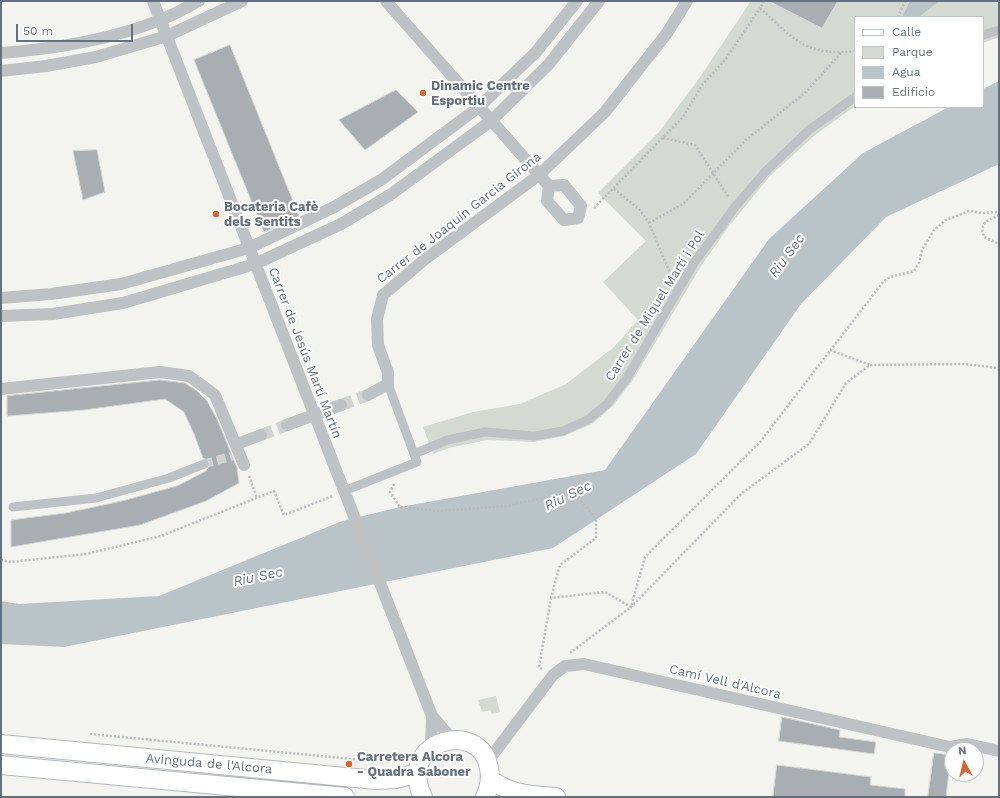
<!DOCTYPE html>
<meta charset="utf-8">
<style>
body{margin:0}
#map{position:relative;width:1000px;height:798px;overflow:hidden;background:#f3f3f0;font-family:"Work Sans",sans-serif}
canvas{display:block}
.frame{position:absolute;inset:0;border:2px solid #65707e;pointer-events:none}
.legend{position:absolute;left:854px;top:16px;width:130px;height:92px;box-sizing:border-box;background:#fff;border:1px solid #c1c6cb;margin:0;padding:5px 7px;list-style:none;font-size:12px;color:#65707e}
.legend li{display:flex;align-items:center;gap:8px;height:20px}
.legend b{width:20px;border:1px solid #c1c6cb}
.north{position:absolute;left:944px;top:742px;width:40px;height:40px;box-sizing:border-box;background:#fff;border:1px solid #c1c6cb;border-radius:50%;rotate:352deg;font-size:11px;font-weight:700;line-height:16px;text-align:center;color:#65707e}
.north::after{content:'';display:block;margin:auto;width:14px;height:18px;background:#d5672f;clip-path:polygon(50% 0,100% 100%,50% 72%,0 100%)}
.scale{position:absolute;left:16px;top:24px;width:117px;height:18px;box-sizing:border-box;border:2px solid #65707e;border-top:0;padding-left:5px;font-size:12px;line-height:14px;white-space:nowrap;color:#65707e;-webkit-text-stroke:3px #fff;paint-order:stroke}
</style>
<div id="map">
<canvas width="1000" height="798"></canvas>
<div class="frame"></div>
<ul class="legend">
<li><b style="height:5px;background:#fff"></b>Calle</li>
<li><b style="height:11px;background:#d4dad1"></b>Parque</li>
<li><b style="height:11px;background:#bac3c8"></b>Agua</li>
<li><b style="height:11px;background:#a9aeb3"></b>Edificio</li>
</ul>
<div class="north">N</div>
<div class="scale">50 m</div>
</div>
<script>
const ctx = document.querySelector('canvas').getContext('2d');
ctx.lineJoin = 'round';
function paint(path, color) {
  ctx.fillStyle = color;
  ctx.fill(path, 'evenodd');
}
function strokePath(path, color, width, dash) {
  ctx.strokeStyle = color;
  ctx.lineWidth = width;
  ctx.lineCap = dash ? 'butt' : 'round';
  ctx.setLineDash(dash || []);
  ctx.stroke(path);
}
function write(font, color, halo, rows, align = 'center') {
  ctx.font = font + ' "Work Sans",sans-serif';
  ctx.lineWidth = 4;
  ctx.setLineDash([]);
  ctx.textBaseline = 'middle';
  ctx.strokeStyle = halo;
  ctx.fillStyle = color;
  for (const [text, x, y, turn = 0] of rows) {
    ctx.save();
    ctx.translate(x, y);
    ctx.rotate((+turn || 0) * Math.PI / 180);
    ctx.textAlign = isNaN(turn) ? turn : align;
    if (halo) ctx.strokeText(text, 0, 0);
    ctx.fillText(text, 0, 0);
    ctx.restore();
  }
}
const green = new Path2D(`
 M751,1L772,2L822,28L838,1H999V37L983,43V17H855V106L815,135L770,176L729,226L701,266L633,380L613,406L592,424L564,436L534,442L487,440L449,448L433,454L423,427L473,412L520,404L566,384L614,347L638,320L603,282L646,241L598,193L659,132L700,77Z
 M496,696L500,712L492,714L490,710L482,712L478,700Z`);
const water = new Path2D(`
 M910,1H939L919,17H902Z
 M999,81V164L886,217L801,304L696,454L553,548L64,647L1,644V601L19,604L159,596L342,521L400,507L605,470L769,239L863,153L949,107H983V89Z`);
const building = new Path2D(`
 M769,1H838L822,28Z
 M230,45L299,216L264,232L194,60Z
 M396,90L418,112L365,150L339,120Z
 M97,150L105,192L83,200L73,151Z
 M160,380L185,383L197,391L207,401L217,419L237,468L239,483L206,501L140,525L11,547V520L66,513L122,501L177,486L206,471L210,464L208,460L203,458L194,434L184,412L165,399L84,410L7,416V396Z
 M782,717L840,730L839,737L876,742L874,754L779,741Z
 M934,753L951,755L946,797H928Z
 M777,765L871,777L870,785L905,789V797H773Z`);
const pedestrianTunnel = new Path2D(`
 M204,464L232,456`);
const minorTunnel = new Path2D(`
 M341,405L368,395
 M261,435L287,425`);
const path = new Path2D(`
 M764,1L760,8C792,38 807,57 855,51
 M898,17L905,1
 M663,138L695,145L729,198
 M614,189L640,210L649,223L672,278
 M594,208L683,117L703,84L725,60L760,8
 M999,215L985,222L982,229L984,237L999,244
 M649,223L683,204L747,139L805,93L841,53
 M830,350L870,365
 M249,476L257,498
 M394,484L390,492L400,507L438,511L506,506L567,493L583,503L596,519V538L560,565L551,598L605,592L631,607L645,557L760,442L883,282L890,277L914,271L919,263L922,250L934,230L946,220L969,211L982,213L999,212
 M1,560L11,562L86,554L161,536L274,491L284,515L333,496
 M570,653L631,607L742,493L809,444L846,383L870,365L964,364L999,368
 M542,669L539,667L551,598
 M90,734L384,762`);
const pedestrian = new Path2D(`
 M983,35L999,30
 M414,454L447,440L485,432L534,436L563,431L589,419L607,404L627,378L694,263L735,207L765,172L809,130L855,97
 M344,491L417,462L388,384
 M13,507L96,498L169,478L204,464`);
const minor = new Path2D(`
 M153,1L432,716L452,739
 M386,1L549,186L547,201L564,220L578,218L581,206L564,185L549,186
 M1,53C55,49 110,40 160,20C174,15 187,7 199,1
 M1,71L46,66L96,57L167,36L242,1
 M1,298L51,294L121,284L249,248L334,207L381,180L479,107L536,52L577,1
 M1,316L53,314L123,303L255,264L341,224L390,195L491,121L549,64L599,1
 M1,389L160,372L189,376L215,395L244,465
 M368,395L388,384V373L378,345L377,319L383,295L424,260L539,175L605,112L667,33L687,1
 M287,425L341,405
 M237,444L261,435
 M431,747L432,716
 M488,761L553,675L565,666L584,664L950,747L967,744L999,751`);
const secondary = new Path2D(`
 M1,744L376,780L397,779L416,773
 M1,765L345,797
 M491,780C513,795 530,795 556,797
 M423,797C395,740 481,718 489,768C491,779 490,787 485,797`);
const markers = [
 [423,93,4,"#d5672f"],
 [216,214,4,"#d5672f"],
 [349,764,4,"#d5672f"]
];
const poiNames = [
 ["Dinamic Centre",431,86],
 ["Esportiu",431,101],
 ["Bocateria Cafè",224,207],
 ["dels Sentits",224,222],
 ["Carretera Alcora",357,757],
 ["- Quadra Saboner",357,772]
];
const streetNames = [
 ["Carrer de Joaquín Garcia Girona",459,218,-38],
 ["Carrer de Miquel Martí i Pol",655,306,-58],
 ["Carrer de Jesús Martí Martín",305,353,69],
 ["Camí Vell d'Alcora",725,682,13],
 ["Avinguda de l'Alcora",209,764,5]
];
const waterNames = [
 ["Riu Sec",787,256,-54],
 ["Riu Sec",568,496,-26],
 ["Riu Sec",258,577,-12]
];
paint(green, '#d4dad1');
paint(water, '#bac3c8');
paint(building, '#a9aeb3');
strokePath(building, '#d4d5d3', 1);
strokePath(pedestrianTunnel, '#d0d2d4', 9, [9, 4.5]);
strokePath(minorTunnel, '#d0d2d4', 12, [12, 6]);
strokePath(secondary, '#b4b7bc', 20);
strokePath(path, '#b9bbbd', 2.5, [2, 2]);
strokePath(pedestrian, '#bfc2c5', 9);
strokePath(minor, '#bfc2c5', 12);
strokePath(secondary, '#fff', 18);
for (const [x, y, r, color] of markers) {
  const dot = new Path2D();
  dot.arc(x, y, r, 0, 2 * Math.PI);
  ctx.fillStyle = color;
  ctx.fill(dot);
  strokePath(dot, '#fff', 1.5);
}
write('bold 13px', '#65707e', '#fff', poiNames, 'left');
write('13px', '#65707e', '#fff', streetNames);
write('italic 14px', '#657883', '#fff', waterNames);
</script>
